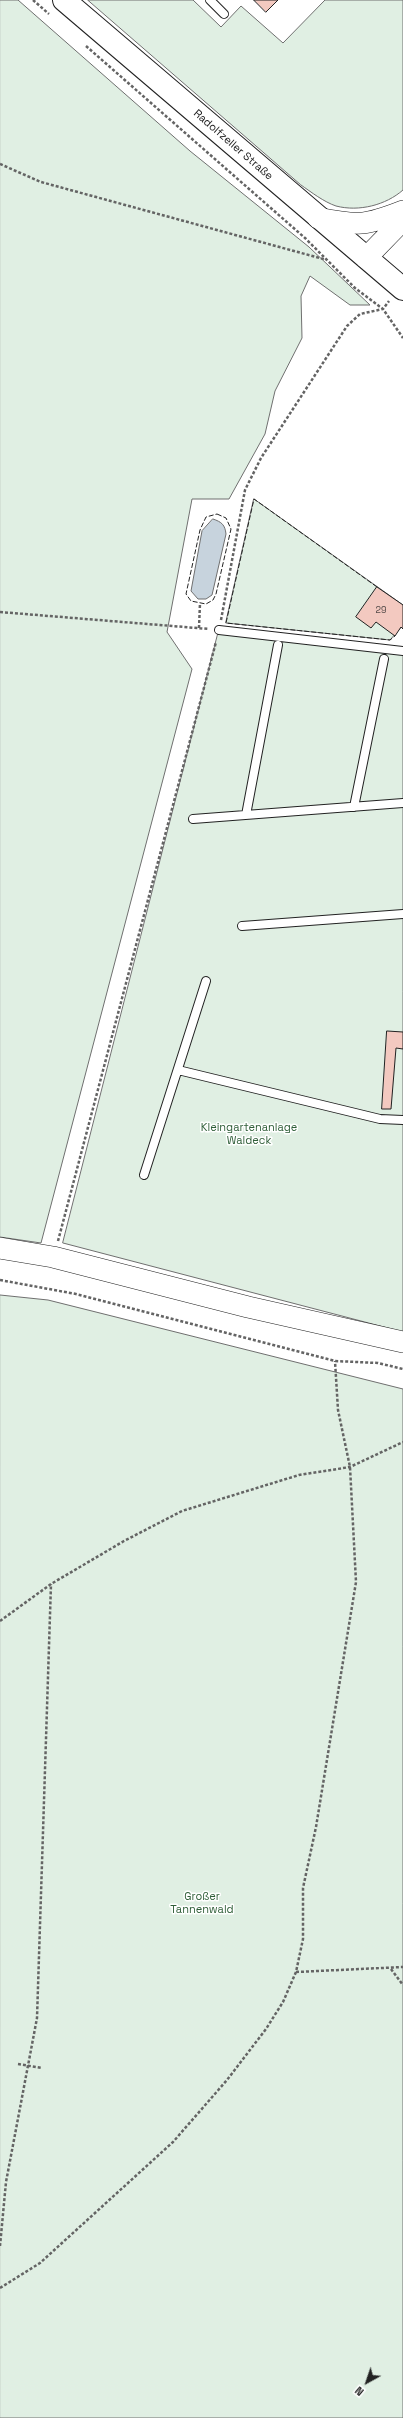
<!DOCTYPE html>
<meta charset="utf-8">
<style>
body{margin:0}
#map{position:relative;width:403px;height:2418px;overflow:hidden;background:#fff;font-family:"Space Grotesk",sans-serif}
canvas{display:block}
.north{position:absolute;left:347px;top:2362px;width:40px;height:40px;-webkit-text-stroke:3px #fff;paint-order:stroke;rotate:220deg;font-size:11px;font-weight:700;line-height:16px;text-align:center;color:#222}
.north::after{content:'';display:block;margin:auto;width:14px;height:18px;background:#222;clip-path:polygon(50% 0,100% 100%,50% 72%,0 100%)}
</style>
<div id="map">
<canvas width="403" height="2418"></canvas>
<div class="north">N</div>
</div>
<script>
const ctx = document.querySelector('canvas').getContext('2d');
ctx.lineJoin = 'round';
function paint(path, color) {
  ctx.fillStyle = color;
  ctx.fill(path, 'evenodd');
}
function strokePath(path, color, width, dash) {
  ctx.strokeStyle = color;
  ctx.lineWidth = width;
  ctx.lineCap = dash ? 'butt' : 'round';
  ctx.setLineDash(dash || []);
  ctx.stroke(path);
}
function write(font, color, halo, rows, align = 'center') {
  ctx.font = font + ' "Space Grotesk",sans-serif';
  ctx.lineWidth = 3;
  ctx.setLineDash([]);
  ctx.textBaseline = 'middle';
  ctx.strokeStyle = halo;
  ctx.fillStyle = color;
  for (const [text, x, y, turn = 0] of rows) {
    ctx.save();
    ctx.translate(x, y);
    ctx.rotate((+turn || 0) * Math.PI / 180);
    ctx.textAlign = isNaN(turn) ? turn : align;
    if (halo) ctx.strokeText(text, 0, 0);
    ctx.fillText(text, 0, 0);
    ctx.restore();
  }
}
const green = new Path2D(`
 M0,0H18L190,151L309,247L370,305H350L310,276L301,296L302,338L275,391L265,434L229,499H192L167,632L192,669L41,1243L0,1237Z
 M88,0H193L221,27L241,6L283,43L325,0H403V190C386,205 359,212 336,206C324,202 311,192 301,185Z
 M254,499L403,605V625L390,640L226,623Z
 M219,630L403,651V1332L63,1243Z
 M0,1295L48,1300L403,1389V2418H0Z`);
const water = new Path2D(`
 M213,519C222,522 225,525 226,534L212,595L206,599H198L191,591L202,531Z`);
const building = new Path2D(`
 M254,0H278L266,12Z
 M377,587L403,605V629L401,627L395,636L376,622L371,628L356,617Z
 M387,1031L403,1032V1049L396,1048L391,1109H382Z`);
const path = new Path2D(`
 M33,0L49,14
 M86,46L305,238L355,288L383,309L403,338
 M0,164L41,182L327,260
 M0,612L209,629
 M221,620L245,490L261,458L347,326L360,314L383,309L389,301
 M199,628L200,603
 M58,1241L216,642
 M0,1280L76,1294L335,1361L378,1363L403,1369
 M0,1621L51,1584L124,1541L182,1511L299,1475L350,1467L403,1442
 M391,1969L403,1985
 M296,1972L403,1967
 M18,2064L42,2068
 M0,2246L6,2182L37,2018L51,1584
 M0,2288L40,2263L173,2142L227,2080L266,2029L283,2002L296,1972L303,1939V1888L316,1827L356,1582L350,1467L338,1410L335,1361`);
const lane = new Path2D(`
 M210,0L224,14
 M219,630L403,651
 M354,807L384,659
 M246,815L278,645
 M193,819L403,803
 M242,926L403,914
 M178,1070L380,1119L403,1120
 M144,1175L206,981`);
const secondary = new Path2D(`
 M318,218C358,226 365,226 403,211
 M366,258L403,220
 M0,1248L53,1257L248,1307L403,1342`);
const primary = new Path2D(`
 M64,0L403,289`);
const fence = new Path2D(`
 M217,514L226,518L231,529L216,594L213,600L206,604L191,601L186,594L200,530L206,517Z
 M377,587L254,499L226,623L390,640L395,636`);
const numberNames = [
 ["29",381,611]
];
const streetNames = [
 ["Radolfzeller Straße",233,145,41]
];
const parkNames = [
 ["Kleingartenanlage",249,1128],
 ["Waldeck",249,1141],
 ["Großer",202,1897],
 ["Tannenwald",202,1910]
];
paint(green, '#e0efe3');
strokePath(green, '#6f6f6f', 1);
paint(water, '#c7d3dd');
strokePath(water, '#6f6f6f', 1);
paint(building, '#f3c9c0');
strokePath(building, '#222', 1);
strokePath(lane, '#222', 10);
strokePath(secondary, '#222', 22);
strokePath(primary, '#222', 24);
strokePath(path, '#646464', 2.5, [3, 2]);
strokePath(lane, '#fff', 8);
strokePath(secondary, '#fff', 21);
strokePath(primary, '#fff', 22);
strokePath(fence, '#222', 1, [5, 2]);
write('9px', '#564c4a', null, numberNames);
write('11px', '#222', '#fff', streetNames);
write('11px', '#2f5e38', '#fff', parkNames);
</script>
